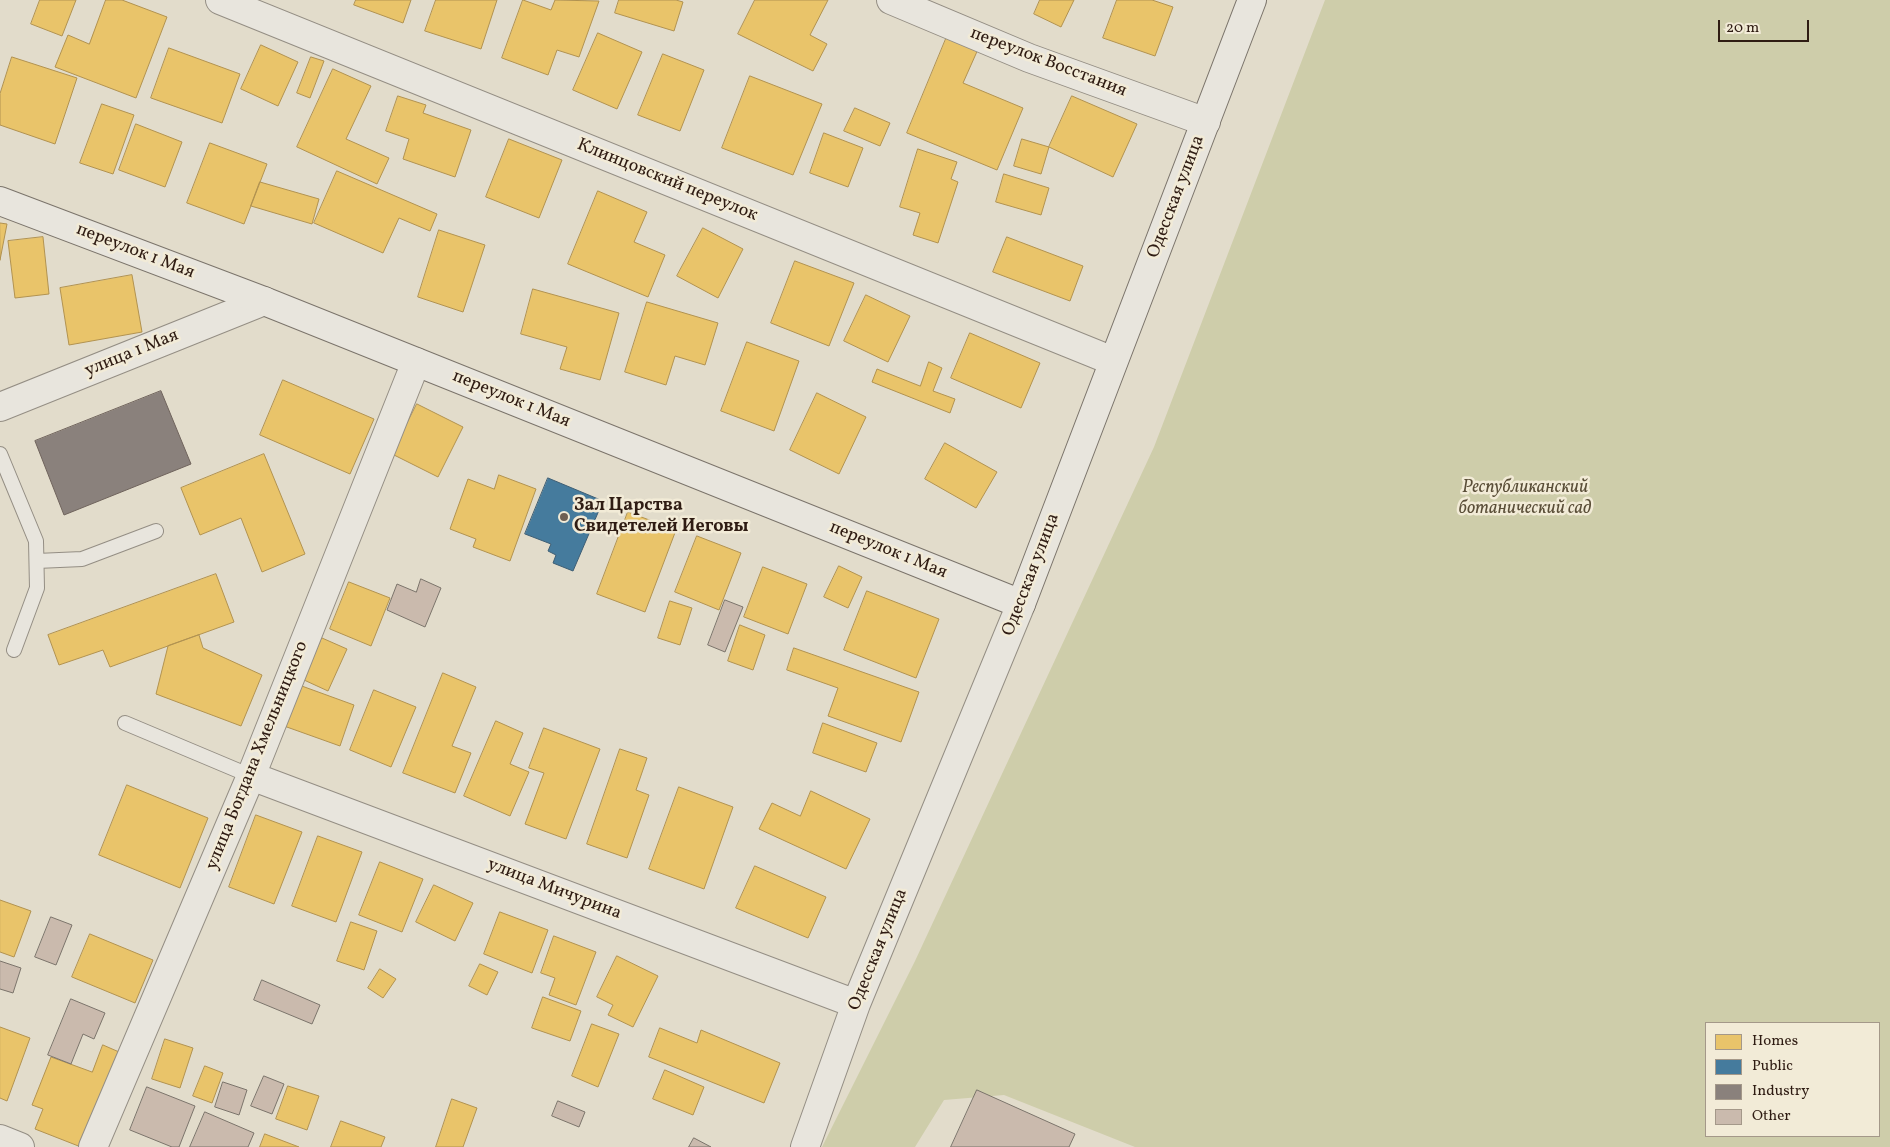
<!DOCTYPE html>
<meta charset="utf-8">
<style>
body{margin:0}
#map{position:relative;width:1890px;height:1147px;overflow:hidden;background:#e2dccb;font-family:Vollkorn,serif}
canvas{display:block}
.legend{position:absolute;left:1705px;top:1022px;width:175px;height:115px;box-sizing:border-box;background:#f2ebd7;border:1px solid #a49889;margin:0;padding:6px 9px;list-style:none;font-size:15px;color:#2f1c13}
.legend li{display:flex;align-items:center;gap:10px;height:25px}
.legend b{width:25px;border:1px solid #a49889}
.scale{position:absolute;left:1718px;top:20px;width:91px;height:22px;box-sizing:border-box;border:2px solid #2f1c13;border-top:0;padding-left:6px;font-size:15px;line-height:18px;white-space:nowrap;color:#2f1c13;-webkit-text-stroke:4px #f2ebd7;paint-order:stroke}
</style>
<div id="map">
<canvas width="1890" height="1147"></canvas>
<ul class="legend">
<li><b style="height:14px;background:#e9c46a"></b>Homes</li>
<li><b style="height:14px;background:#457b9d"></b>Public</li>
<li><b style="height:14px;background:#8a817c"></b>Industry</li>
<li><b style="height:14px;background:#cabaad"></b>Other</li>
</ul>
<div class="scale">20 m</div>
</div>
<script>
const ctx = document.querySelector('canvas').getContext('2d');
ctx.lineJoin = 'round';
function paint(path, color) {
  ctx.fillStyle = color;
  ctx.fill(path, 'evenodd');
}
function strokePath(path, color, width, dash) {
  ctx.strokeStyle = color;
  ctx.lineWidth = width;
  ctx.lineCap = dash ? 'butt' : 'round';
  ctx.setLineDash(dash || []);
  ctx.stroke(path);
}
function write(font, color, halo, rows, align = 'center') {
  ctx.font = font + ' Vollkorn,serif';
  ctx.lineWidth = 5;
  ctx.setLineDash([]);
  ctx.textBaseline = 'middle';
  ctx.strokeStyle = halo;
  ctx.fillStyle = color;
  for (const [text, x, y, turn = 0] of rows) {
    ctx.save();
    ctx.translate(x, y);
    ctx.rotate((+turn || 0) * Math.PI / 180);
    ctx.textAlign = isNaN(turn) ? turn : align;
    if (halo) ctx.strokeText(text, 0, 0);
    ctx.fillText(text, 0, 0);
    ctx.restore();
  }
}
const green = new Path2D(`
 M1325,0H1890V1147H1135L1004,1095L944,1100L915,1147H822L915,961L1154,447ZM1706,1023H1879V1136H1706Z`);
const homes = new Path2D(`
 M40,0H76L62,36L31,24Z
 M106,0H122L167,17L136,98L55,67L68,35L89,44Z
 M356,0H411L403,23L354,5Z
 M436,0H497L481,49L425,31Z
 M523,0L551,10L555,0L599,1L579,57L557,50L548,75L502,58Z
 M619,0H676L683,2L674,31L615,13Z
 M755,0H828L810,35L827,44L813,71L738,34Z
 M1040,0H1074L1061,27L1034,14Z
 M1117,0H1152L1173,7L1155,56L1103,38Z
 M598,33L642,52L617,109L573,90Z
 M948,34L979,47L963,83L1023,108L997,170L907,133Z
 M261,45L298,62L278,106L241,89Z
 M169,48L240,74L222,123L151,98Z
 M663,54L704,70L680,131L638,115Z
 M12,57L77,78L55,144L0,125V94Z
 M311,57L324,61L310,98L297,93Z
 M333,69L371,86L346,139L389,158L377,184L297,147Z
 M750,76L822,104L793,175L722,148Z
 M398,96L426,105L423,113L471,130L455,177L403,159L409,139L386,131Z
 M1072,96L1137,124L1113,177L1049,147Z
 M102,104L134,115L113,174L80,163Z
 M855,108L890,123L880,146L844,131Z
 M136,124L182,142L165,187L119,170Z
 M824,133L863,148L848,187L810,173Z
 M509,139L562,160L539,218L486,197Z
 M1022,139L1049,147L1041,174L1014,166Z
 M210,143L267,164L244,224L187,203Z
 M918,149L957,162L951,179L958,182L938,243L913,235L920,213L900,207Z
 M337,171L437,214L430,231L399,218L383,253L314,223Z
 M1004,174L1049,188L1041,215L996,202Z
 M260,182L319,199L312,224L251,206Z
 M598,191L647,212L634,242L665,255L648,297L568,264Z
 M0,223L7,224L0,260Z
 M703,228L743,249L718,298L677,276Z
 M439,230L485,245L463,312L418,297Z
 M43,237L49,294L15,298L8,241Z
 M1007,237L1083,266L1070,301L993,272Z
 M795,261L854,283L829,346L771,323Z
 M132,275L142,332L69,345L60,288Z
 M533,289L619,313L600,380L560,369L567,347L521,334Z
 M866,295L910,316L888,362L844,341Z
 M647,302L718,323L705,365L675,356L666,385L625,372Z
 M970,333L1040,363L1021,408L951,378Z
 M747,342L799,361L774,431L721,411Z
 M929,362L942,368L933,391L955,399L950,413L872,382L877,369L920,386Z
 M283,380L374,419L350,474L260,435Z
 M817,393L866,417L839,474L790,450Z
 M417,404L463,427L438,477L392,454Z
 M945,443L997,472L976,508L925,479Z
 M264,454L305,554L262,572L241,518L200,535L181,488Z
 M499,475L536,489L510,561L473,547L476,539L450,529L468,479L494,489Z
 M628,512L676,530L645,612L597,594Z
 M697,536L741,553L719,610L675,592Z
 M839,566L862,577L848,608L824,597Z
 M763,567L807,584L788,634L744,617Z
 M216,574L234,622L110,667L103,650L59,665L48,635Z
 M349,582L390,598L371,646L330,629Z
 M867,591L939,619L916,678L844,650Z
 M670,601L692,608L680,645L658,638Z
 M740,625L765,635L753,670L728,661Z
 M199,635L203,648L262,675L241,726L156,694L168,646Z
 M322,638L347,649L328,691L304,680Z
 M794,648L919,692L901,742L828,716L838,688L787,670Z
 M443,673L476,687L452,746L471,753L455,793L403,773Z
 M299,685L354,705L340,746L284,726Z
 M374,690L416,707L391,767L350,750Z
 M496,721L523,733L510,764L529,772L510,816L464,796Z
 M823,723L877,743L866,772L813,753Z
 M544,728L600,749L566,839L525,824L544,773L529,768Z
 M620,749L647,758L636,790L649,795L627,858L587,844Z
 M127,785L208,818L180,888L99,855Z
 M679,787L733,807L704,889L649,869Z
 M811,791L870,819L846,869L759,829L772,803L800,816Z
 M256,815L302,832L274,904L229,887Z
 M318,836L362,852L336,922L292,906Z
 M380,862L423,879L402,932L359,915Z
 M755,866L826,897L808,938L736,908Z
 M434,885L473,903L455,941L416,922Z
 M0,900L31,911L14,957L0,952Z
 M500,912L548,930L532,973L484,954Z
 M351,922L377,931L364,970L337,961Z
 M90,934L153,960L135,1003L72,977Z
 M554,936L596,952L576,1005L549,995L555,978L541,973Z
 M617,956L658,976L633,1027L608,1015L613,1005L597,997Z
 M480,964L498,972L487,995L469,986Z
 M380,969L396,979L383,998L368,988Z
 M543,997L581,1011L570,1041L532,1028Z
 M592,1024L619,1034L598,1087L572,1076Z
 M0,1027L30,1038L7,1101L0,1098Z
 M660,1028L697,1043L701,1030L780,1063L764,1103L649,1057Z
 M165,1039L193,1048L180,1088L152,1079Z
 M103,1045L126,1055L81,1147L35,1129L43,1109L32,1105L51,1057L92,1072Z
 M205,1066L223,1073L212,1103L193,1096Z
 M665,1070L704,1087L693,1115L653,1099Z
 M288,1086L319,1096L307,1130L276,1119Z
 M452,1099L477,1108L463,1147H436Z
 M341,1121L385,1137L381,1147H331Z
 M265,1134L299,1147H260Z`);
const public = new Path2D(`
 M548,478L603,501L573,571L553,563L556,555L548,551L551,544L525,534Z`);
const industry = new Path2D(`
 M161,391L191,464L64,515L35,441Z`);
const building = new Path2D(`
 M421,579L441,588L425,627L387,610L397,584L416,592Z
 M725,600L743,607L725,652L708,645Z
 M51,917L72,925L56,965L35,957Z
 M0,961L21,968L13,993L0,989Z
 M262,980L320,1005L312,1024L254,1000Z
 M71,999L105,1013L94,1039L83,1034L71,1064L48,1055Z
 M264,1076L284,1084L272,1114L251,1106Z
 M223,1082L247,1090L239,1115L215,1107Z
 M147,1087L195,1106L179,1147H172L130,1130Z
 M977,1090L1075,1134L1069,1147H951Z
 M558,1101L585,1112L579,1127L552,1116Z
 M205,1112L254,1133L248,1147H190Z
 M694,1138L711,1147H689Z`);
const lane = new Path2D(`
 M0,454L36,541L37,588L14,650
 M37,561L82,559L156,531
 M125,723L251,776`);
const street = new Path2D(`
 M220,0L1113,361
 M891,0L1029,58L1206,122
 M0,407L264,301
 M251,776L856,1004
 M0,1139L20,1147
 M93,1147L251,776L416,362
 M805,1147L856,1004L1021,604`);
const secondary = new Path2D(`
 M0,201L264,301L1021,604L1252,0`);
const markers = [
 [564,517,5,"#6e5f53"]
];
const streetNames = [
 ["переулок Восстания",1048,63,21],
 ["Клинцовский переулок",667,181,22],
 ["Одесская улица",1177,197,-69],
 ["переулок 1 Мая",135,252,21],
 ["улица 1 Мая",132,354,-22],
 ["переулок 1 Мая",511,400,22],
 ["переулок 1 Мая",888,551,22],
 ["Одесская улица",1032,575,-69],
 ["улица Богдана Хмельницкого",258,756,-68],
 ["улица Мичурина",554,890,21],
 ["Одесская улица",879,950,-68]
];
const parkNames = [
 ["Республиканский",1525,489],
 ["ботанический сад",1525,510]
];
const poiNames = [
 ["Зал Царства",574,507],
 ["Свидетелей Иеговы",574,528]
];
paint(green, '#cecdaa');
paint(homes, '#e9c46a');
strokePath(homes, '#b19250', 1);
paint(public, '#457b9d');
strokePath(public, '#3e5e74', 1);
paint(industry, '#8a817c');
strokePath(industry, '#6f635c', 1);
paint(building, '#cabaad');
strokePath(building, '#7b746b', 1);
strokePath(lane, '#948e84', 16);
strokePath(street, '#948e84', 30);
strokePath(secondary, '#7b746b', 30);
strokePath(lane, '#e8e5dd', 14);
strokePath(street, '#e8e5dd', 28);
strokePath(secondary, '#e8e5dd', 28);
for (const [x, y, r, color] of markers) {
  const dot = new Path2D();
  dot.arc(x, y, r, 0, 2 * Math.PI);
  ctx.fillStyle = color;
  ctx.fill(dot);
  strokePath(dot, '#f2ebd7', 2);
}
write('18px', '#2f1c13', '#f2ebd7', streetNames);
write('italic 18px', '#5a4e38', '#f2ebd7', parkNames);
write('bold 18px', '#2f1c13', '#f2ebd7', poiNames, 'left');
</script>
